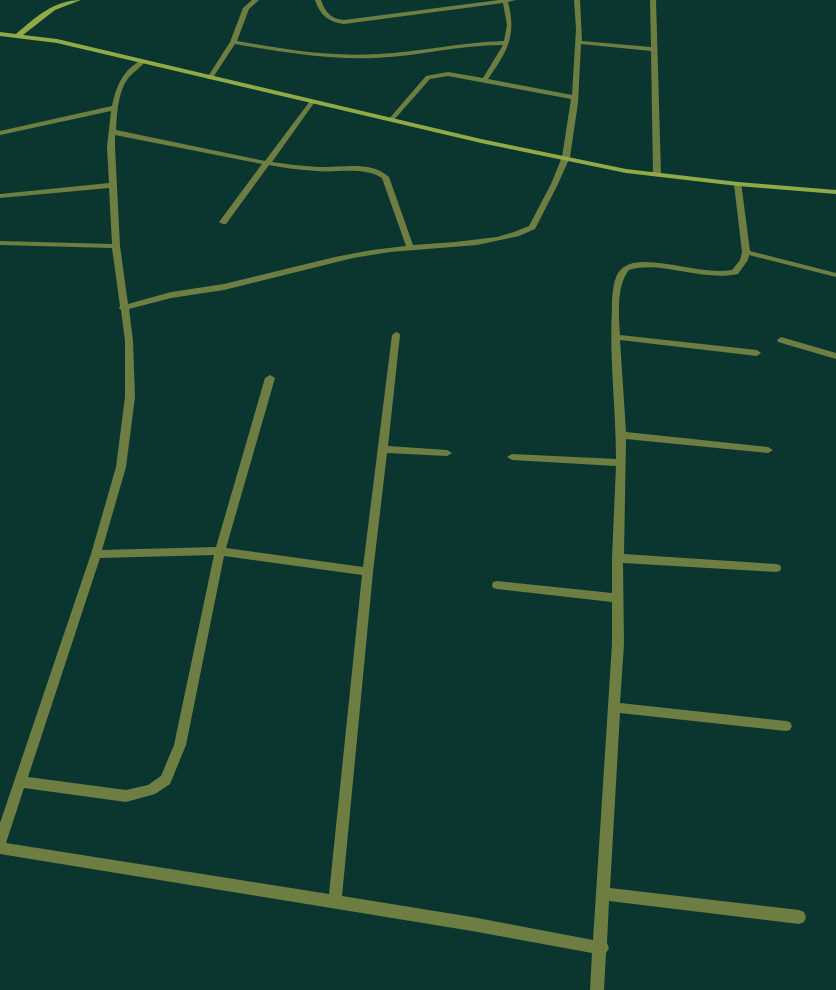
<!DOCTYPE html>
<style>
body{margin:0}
canvas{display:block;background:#0a362f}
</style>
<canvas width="836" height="990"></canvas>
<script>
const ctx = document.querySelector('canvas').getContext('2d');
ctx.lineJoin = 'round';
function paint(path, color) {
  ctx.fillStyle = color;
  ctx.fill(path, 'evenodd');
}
const street = new Path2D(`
 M252,0H259L249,9L237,41C283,49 330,57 378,54C420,52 462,42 504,41L507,25L503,3L344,24C328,22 320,15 315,0H321C325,12 331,19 344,20L499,0H516L508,2C517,36 507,52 488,79L572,95L576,29L574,0H580L582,41L651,47L650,0H656L661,174L657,176L653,174L651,51L581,44L578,103L570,157L558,184L535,229L519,236L477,245L390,252L353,258L224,290L171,298L129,309L133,341L135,397L126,467L102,550L216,547L265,378L270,375L275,378L226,548L363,567L392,335L396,332L399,333L400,335L388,446L447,450L452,453L447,456L387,453L373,572L342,896L472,917L593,940L612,644V602L497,589L493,588L492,585L493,582L497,581L612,593V558L616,466L512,460L507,457L512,454L616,459C616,408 609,357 612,307C612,296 613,282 618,273C622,267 627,265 633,263C663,258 700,275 732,270L740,260L742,252L734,184L738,182H741L750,251L836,273V277L749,255L748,260L738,274C702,282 660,260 629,270C616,286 619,315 620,335L757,350L761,353L757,356L620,340L626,432L768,447L773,450L768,453L626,439L624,554L776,564L780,565L781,568L780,571L776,572L623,563L624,644L620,703L786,721L790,722L792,726L790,730L786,731L620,713L610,888L799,910L804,912L806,917L804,922L799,924L609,901L607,943L609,948L606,953L604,990H590L592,953L472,931L0,854V823L91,554L116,467L125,397V341L121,310L119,308L120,306L112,248L0,245V241L112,244L109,188L0,198V194L109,183L107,147L111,111L0,135V131L112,106C116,87 123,69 142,60L145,62C141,67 135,71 130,76C118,89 117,114 116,130L265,161L310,101H314V103L272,162C287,164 302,166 318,167C340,168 371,160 389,177L413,245L455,242L497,237L514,232L529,226L551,184L562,157L571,99L448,76L430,79L393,121L388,120L426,76L448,72L483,78L503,45C460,45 419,56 376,58C329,60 282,52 235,44L212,79H208L207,78L230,42L243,8ZM115,135L262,164L219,222L223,224H226L269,165C284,168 300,170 316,171C337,173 363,166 382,178L406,246L372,250L335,257L224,284L171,292L128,304L120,246L115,147ZM214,555L174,745L161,776L148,785L126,790L28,777L100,558ZM224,556L362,575L329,894L6,843L24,788L126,802L155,794L170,784L186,745Z
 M781,337L836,353V359L778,342L777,340Z`);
const secondary = new Path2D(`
 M81,0L55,10L23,35L57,39L481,139L626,169L738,182L836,190V194L738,186L626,173L481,143L57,43L0,36V32L16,34C36,17 54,0 81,0Z`);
const shadedWall = new Path2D(`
 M0,492L2,498L0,502Z`);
paint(street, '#6e7d42');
paint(secondary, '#92a947');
paint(shadedWall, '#0a3730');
</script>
